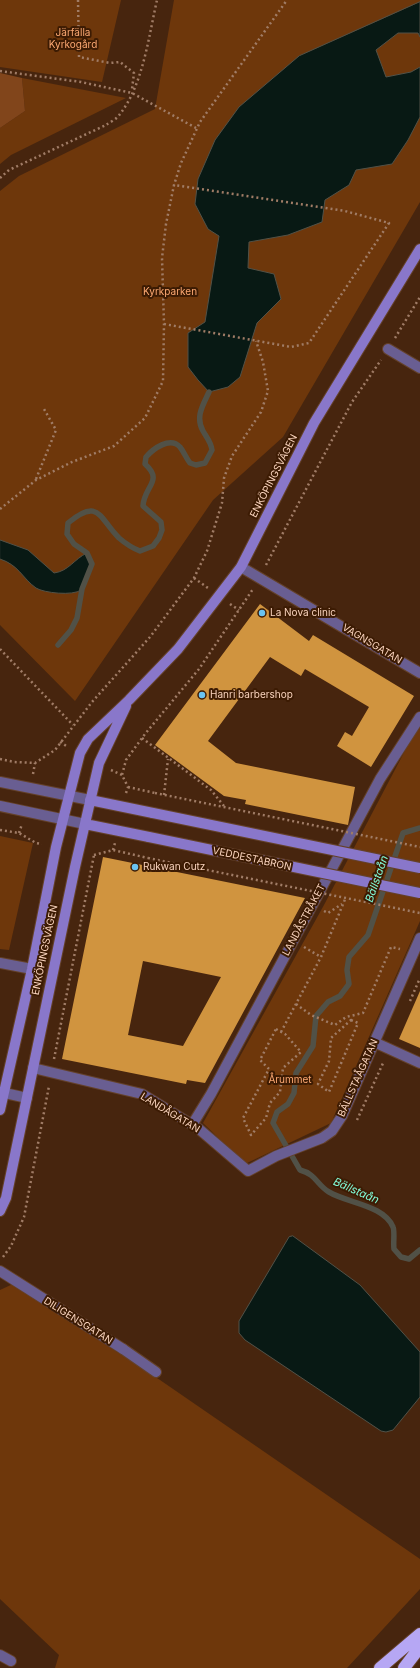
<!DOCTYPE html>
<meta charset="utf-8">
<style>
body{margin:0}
canvas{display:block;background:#47250e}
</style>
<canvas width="420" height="1668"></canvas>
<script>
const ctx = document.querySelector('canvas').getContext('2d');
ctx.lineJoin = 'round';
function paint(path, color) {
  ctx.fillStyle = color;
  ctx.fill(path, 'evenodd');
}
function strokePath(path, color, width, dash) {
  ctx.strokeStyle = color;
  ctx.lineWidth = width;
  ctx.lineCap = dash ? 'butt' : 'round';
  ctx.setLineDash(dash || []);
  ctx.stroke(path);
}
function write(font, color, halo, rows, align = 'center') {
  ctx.font = font + ' Inter,sans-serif';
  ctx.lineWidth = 4;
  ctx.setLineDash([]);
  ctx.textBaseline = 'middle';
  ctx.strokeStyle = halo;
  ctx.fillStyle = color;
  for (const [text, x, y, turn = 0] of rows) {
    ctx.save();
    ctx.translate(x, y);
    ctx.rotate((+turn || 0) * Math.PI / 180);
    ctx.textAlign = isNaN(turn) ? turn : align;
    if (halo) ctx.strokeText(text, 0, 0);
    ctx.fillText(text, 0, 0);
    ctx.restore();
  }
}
const green = new Path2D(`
 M0,0H121L102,82L0,67Z
 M174,0H420V202L283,437L213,500L75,701L0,625V191L19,176L155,109Z
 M22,78L126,98L11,155L0,164V128L25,111Z
 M420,722V921L331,1123L245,1164L203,1123L324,905Z
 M0,836L33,843L9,950L0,949Z
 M13,1284L160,1380L420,1559V1589L347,1668H55L59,1655L0,1599V1290Z`);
const forest = new Path2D(`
 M0,73L22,78L25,111L0,128Z`);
const water = new Path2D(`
 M420,2V37L418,33H398L376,50L386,77L411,72L420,67V117L408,140L392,164L356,170L349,185L325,200L322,222L288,235L249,242L248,268L274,274L281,299L257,323L240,377L228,387L209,392L198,380L188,367V333L205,322L219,236L208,229L195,204L198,179L215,140L239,107L299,56Z
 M0,540L28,550L54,573C69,571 74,559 87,553L92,564C90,572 87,585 81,590C73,596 44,593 36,588C22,578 19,565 0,559Z
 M293,1236L360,1285L420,1352V1397L393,1430L386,1432L381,1431L245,1340L239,1333V1321L289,1237Z`);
const stream = new Path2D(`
 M58,645L71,630L77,618L82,589L92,564L87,553L74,544L67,534L68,523C99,497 99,518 119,538C126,544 132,548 140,551L153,546L159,538L162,530L161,522L143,506C144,486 164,481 145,464L146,457C153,449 170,436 180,447C184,452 186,458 190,463L196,465L205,463L212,450C211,442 207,438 203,431C195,417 203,405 209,392
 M420,828L403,833L368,935L349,957L347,970L349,984L340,996L328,1002L316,1016L313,1046L296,1073L294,1093L288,1104L277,1112L273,1123L300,1170C316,1174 317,1185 329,1192C347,1203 384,1205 393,1227C395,1231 393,1244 394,1249L401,1257L409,1259L420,1250`);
const building = new Path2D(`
 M260,604L309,641L313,635L414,696L371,767L337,746L345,732L352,736L369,707L305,669L301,676L270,657L208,741L236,763L355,787L348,825L245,804L246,800L224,796L155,745Z
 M103,857L305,898L205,1083L187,1080L186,1084L62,1059ZM143,961L221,977L183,1046L128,1035Z
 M420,991V1048L399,1039Z`);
const path = new Path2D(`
 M78,0L79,57L110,63L120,62L134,73L132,89
 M0,71L81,82L132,93L196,128
 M0,178L9,170L106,125C110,122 117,119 120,114C143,85 149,35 157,0
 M164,324L291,347L309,343L389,223L345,211L174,185
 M395,338L420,297
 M36,479L56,430L44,409
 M0,509L36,480L72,462L114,446L145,418L163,381L164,324L162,258L166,224L174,185L181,163L200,122L287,0
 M266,565L352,402L381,360
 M194,578L208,588
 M230,604L239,610
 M0,649L73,725
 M142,738L211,790L224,806
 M60,742L68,747
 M0,759L14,762L35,763L55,750L92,702L150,637L194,578L207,551L222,503L224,478L232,456L261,412L268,391L263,362L256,341
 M111,770L122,775
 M33,774L35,763
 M128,787L155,793
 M126,793L128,787L122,775L126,760L145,734L199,669L253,589
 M164,795L168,759
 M0,830L19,833L36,843L42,844
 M19,833L22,824
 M113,850L115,843
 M94,855L113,850L148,858
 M324,911L328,913L342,904
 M304,947L321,957
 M410,1001L420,978
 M296,1004L311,1015L335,1025L346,1017L363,1013L391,947L400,949
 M351,1020L358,1023L329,1092L318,1084L329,1061L331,1038Z
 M276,1029L285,1034L301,1052L283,1068L280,1092L270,1103L266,1118L251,1135L243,1118L269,1069L260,1060Z
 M281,1032L321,957L346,897
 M54,1059L94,855
 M357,1120L384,1061
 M3,1257L11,1246L24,1217L49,1086`);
const lane = new Path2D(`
 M388,349L420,368
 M0,963L32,969
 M374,1042L420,1063
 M0,1092L27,1098
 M123,1349L156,1372
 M0,1655L11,1661`);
const street = new Path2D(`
 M241,567L420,673
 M0,782L90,800
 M0,806L85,824
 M33,1068L142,1094L199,1129L248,1171L276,1156L322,1138L332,1131L342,1116L420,938
 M192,1125L211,1094L380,779L420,717
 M0,1271L123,1349`);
const secondary = new Path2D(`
 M90,800L153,813
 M85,824L149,837
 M0,1110L32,969L56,847L80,753L88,739L129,700L178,649L241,567L314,423L420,249
 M0,1211L6,1198L75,867L99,763L126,706`);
const highway = new Path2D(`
 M380,1668L420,1634
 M404,1668L420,1647`);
const pathBridge = new Path2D(`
 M155,793L420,847
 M148,858L420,913`);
const secondaryBridge = new Path2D(`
 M153,813L420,868
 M149,837L420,893`);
const markers = [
 [262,613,4,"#6ac3f1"],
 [202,695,4,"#6ac3f1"],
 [135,867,4,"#6ac3f1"]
];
const parkNames = [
 ["Järfälla",73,33],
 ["Kyrkogård",73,45],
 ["Kyrkparken",170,292],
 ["Årummet",290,1080]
];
const streetNames = [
 ["ENKÖPINGSVÄGEN",274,476,-63],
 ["VAGNSGATAN",372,644,31],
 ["VEDDESTABRON",252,859,12],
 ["LANDÅSTRÅKET",304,920,-62],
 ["ENKÖPINGSVÄGEN",45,950,-78],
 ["BÄLLSTAÅGATAN",358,1078,-66],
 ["LANDÅGATAN",170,1113,31],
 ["DILIGENSGATAN",78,1321,32]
];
const poiNames = [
 ["La Nova clinic",270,613],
 ["Hanri barbershop",210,695],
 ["Rukwan Cutz",143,867]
];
const waterNames = [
 ["Bällstaån",377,879,-71],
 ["Bällstaån",356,1191,24]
];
paint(green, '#6e370b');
paint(forest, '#81451b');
paint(water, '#081914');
strokePath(water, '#515147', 1);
strokePath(stream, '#515147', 5.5);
paint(building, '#d0943f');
strokePath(lane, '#64412a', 12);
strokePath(street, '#64412a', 12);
strokePath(secondary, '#64412a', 12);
strokePath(highway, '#64412a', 14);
strokePath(path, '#a07c66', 2.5, [2, 3]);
strokePath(lane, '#695e92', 10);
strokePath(street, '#695e92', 10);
strokePath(secondary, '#8977ca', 10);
strokePath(highway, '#b6a7f4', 12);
strokePath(secondaryBridge, '#64412a', 12, []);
strokePath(pathBridge, '#a07c66', 2.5, [2, 3]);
strokePath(secondaryBridge, '#8977ca', 10);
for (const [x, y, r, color] of markers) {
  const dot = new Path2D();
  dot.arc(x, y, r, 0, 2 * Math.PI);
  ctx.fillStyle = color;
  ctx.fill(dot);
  strokePath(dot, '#3c1b03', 1.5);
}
write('10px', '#fca872', '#3c1b03', parkNames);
write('10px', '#fad4be', '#3c1b03', streetNames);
write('10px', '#fad4be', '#3c1b03', poiNames, 'left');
write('italic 11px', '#82fdda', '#3c1b03', waterNames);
</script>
